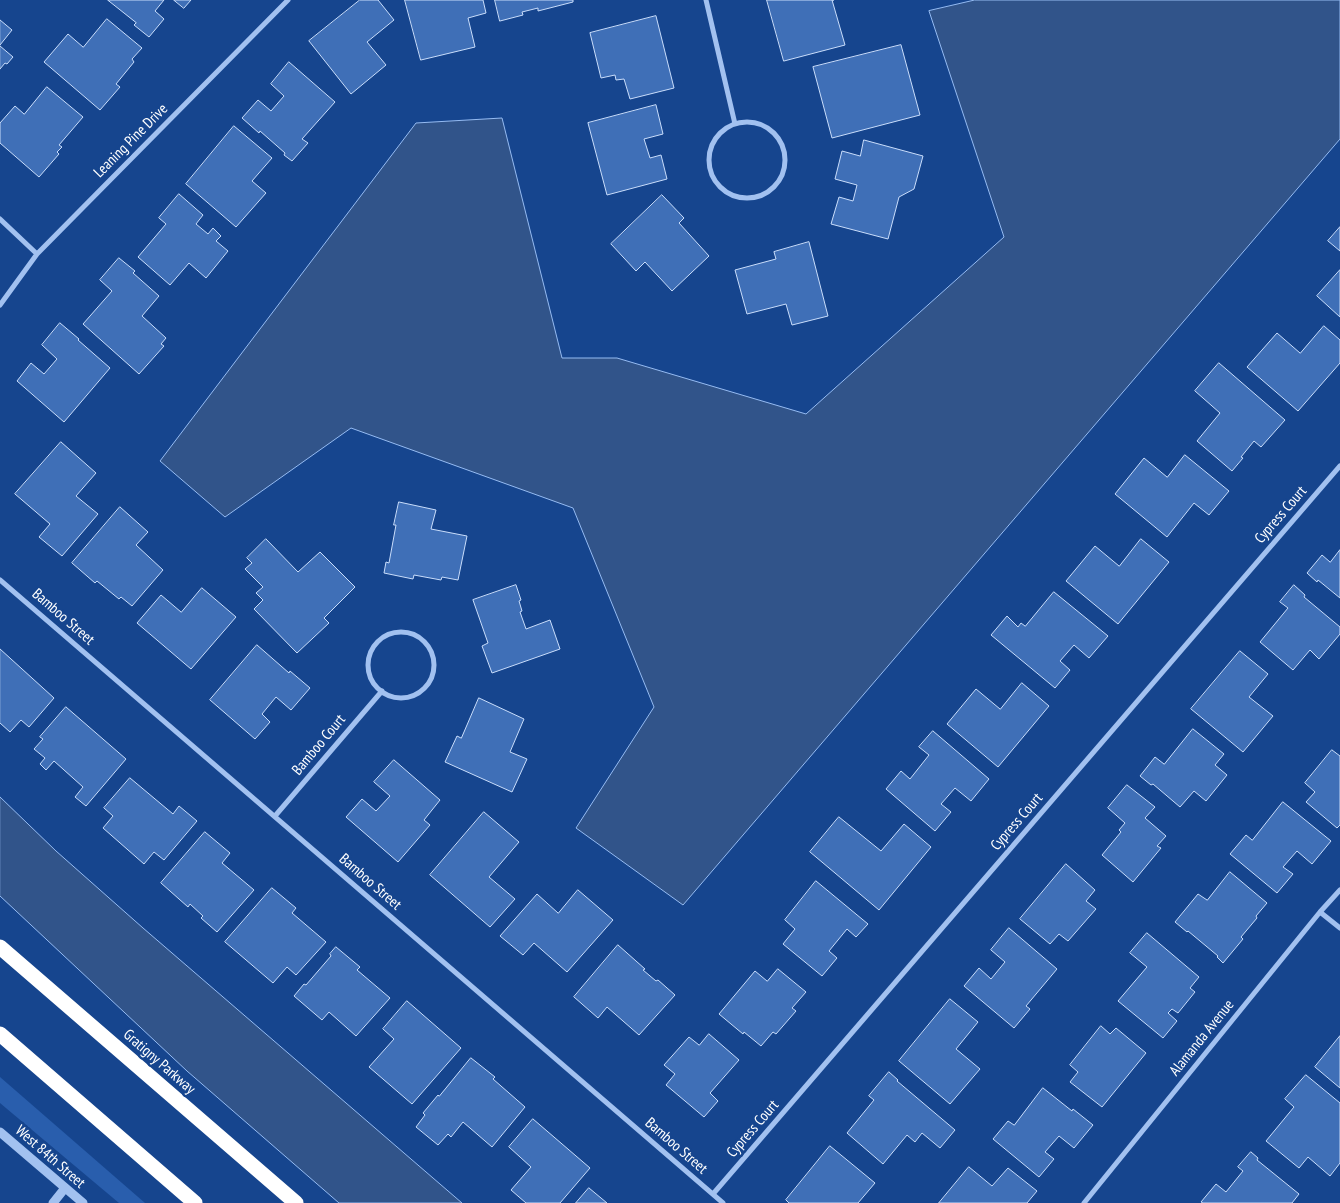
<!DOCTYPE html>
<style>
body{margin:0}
canvas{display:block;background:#16458e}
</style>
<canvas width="1340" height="1203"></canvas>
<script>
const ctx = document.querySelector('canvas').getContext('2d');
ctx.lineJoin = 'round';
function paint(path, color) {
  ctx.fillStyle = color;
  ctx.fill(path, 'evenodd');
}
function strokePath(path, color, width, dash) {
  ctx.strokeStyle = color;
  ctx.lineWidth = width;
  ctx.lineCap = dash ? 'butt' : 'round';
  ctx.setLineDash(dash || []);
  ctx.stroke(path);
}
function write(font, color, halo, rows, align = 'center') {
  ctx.font = font + ' "PT Sans Narrow",sans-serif';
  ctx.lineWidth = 5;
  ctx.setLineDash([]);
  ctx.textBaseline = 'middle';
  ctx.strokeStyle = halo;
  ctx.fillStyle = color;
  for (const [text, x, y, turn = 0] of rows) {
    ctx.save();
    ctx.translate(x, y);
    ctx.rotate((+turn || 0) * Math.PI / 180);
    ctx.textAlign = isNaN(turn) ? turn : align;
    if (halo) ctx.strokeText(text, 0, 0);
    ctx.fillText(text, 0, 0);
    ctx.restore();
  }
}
const green = new Path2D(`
 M0,1077L145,1203H119L0,1103Z`);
const water = new Path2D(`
 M975,0H1340V139L683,905L576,828L654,707L573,508L351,428L225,517L160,461L416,123L502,118L562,358H617L806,414L1004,237L929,11Z
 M0,797L56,851L143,928L462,1203H339L187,1071L0,896Z`);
const building = new Path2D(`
 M108,0H164L155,11L164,19L149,37L134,25L136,23Z
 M174,0H191L184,8Z
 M360,0H378L394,20L367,42L386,65L351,94L309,41Z
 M405,0H483L486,13L468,18L475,47L421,60Z
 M495,0H573V2L538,11V8L522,12L523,15L500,21Z
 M767,0H834H832L845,45L784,61Z
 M656,16L674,88L630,99L624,79L616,80L615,75L601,78L590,33Z
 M107,19L142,48L132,59L134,62L116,84L120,87L100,110L44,62L68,34L83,47Z
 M0,20L12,30L0,45Z
 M901,45L920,115L832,138L813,67Z
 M0,46L13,57L7,64L5,63L0,69Z
 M289,62L335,102L302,139L308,143L292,161L284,155L285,153L260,131L259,133L242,118L258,100L271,111L284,96L271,84Z
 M47,87L83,117L59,145L62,147L57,152L59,154L39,177L0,143V123L15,106L24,114Z
 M656,105L663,134L644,139L650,158L661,155L667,179L607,195L588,123Z
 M234,126L272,158L252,181L266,193L236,227L186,184Z
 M864,140L923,156L914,189L899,197L888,239L831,224L839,197L853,201L857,185L835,179L842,151L860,156Z
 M179,194L203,215L196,224L208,234L213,228L221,236L216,241L228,251L206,278L189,263L170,285L138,257L166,224L159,218Z
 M662,195L684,218L679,223L709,256L672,291L645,262L636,271L611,244Z
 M1340,227V251L1328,241Z
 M809,242L828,316L792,325L786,304L747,314L735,270L776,259L774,252Z
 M119,258L135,271L133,273L159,296L142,316L166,338L161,344L164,346L139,374L83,324L112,291L100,280Z
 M1340,270V317L1317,296Z
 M60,323L79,339L78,340L110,368L64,422L17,381L31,363L44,374L57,359L42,345Z
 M1324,326L1340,340V363L1298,411L1247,367L1277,333L1300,353Z
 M1219,363L1285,420L1261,447L1254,441L1241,457L1243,458L1232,471L1197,441L1220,413L1195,391Z
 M61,442L96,473L76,496L98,514L62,556L39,537L50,524L15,494Z
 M1185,455L1229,491L1209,515L1194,503L1167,537L1115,494L1144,458L1167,477Z
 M399,502L436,510L431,529L467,536L458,580L442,577L441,580L414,575L413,579L384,573L386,562L389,563L396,525H394Z
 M120,507L148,532L136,545L163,570L132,606L121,597L119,599L97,581L95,583L72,563Z
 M266,539L298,572L320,552L355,587L324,618L329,623L297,653L254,609L263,600L256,593L263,587L245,569L252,563L247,558Z
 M1141,539L1169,562L1118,624L1066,581L1095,546L1119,566Z
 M1340,550V598L1318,580L1317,582L1307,573L1322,555L1330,562Z
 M516,585L521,600L519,601L522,611L520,612L526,629L550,620L560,649L492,673L482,646L488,643L473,600Z
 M1294,585L1305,595L1304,597L1340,627V634L1319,659L1310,650L1293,670L1260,642L1288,608L1280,602Z
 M202,588L236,617L191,669L137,623L161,595L181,612Z
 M1054,592L1108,636L1089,658L1074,645L1060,661L1070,670L1055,688L991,635L1007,616L1018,627L1021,623L1025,626Z
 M257,645L289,673L290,671L310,688L291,710L276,697L262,714L270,722L255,739L210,700Z
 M0,649L54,698L29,727L21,720L10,732L0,723Z
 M1240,651L1268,674L1249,697L1273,716L1243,752L1191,709Z
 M1022,683L1049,706L998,767L947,724L976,689L1000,709Z
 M479,698L524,719L510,752L527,759L512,792L445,762L457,736L461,738Z
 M66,707L126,759L86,806L75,797L83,787L54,761L46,770L40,764L45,758L34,749L43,739L40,737Z
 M1193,729L1224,754L1215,765L1227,775L1206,801L1194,791L1180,807L1153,784L1151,785L1140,776L1155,757L1164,764Z
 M933,731L989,779L971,801L955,788L941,804L951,812L935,831L886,789L901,771L910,779L929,755L919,747Z
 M1332,750L1340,756V825L1337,828L1306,802L1315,792L1305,783Z
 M394,760L440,800L424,820L430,825L398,862L346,817L362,799L376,811L390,796L374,782Z
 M130,778L173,814L179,806L197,821L164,860L154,852L144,864L103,828L113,816L104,808Z
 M1127,785L1155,807L1145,818L1166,836L1157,846L1161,848L1133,882L1102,855L1121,832L1119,830L1125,823L1108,808Z
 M1283,802L1331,841L1312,864L1297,851L1283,867L1293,874L1277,893L1230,854L1246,835L1252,840Z
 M484,812L519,842L489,877L515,899L490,927L430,875Z
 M839,817L881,851L904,824L931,847L879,910L810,852Z
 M205,832L230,853L222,863L254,890L217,932L201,918L203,916L190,904L188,907L161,883Z
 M1066,864L1095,890L1086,901L1096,909L1068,941L1059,934L1050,944L1020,919Z
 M1230,872L1267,903L1256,916L1257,918L1241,937L1243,939L1223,963L1217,957L1218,956L1188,931L1187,932L1175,922L1198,894L1207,900Z
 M816,881L868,924L856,937L847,929L829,951L837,958L822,976L783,944L795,929L785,920Z
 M272,888L296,908L292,913L326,942L296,975L287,967L273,983L225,942Z
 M578,890L613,920L567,972L534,943L523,955L500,936L537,894L558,913Z
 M1009,928L1057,969L1026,1006L1030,1009L1014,1028L964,986L979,968L991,979L1005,962L991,950Z
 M1147,933L1199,977L1190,988L1195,992L1178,1013L1172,1009L1168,1013L1177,1021L1163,1038L1118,1001L1147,967L1130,953Z
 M618,945L645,969L643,970L656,981L658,980L675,995L639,1035L607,1007L598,1018L574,997Z
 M336,947L360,967L357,970L390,998L356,1036L329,1012L322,1020L294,996L304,984L306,985L331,956L330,954Z
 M778,969L806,992L792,1008L796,1011L776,1034L773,1032L761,1046L744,1032L743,1034L719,1014L755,971L767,981Z
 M950,999L978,1022L956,1049L980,1069L950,1104L899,1061Z
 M407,1001L461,1048L412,1104L369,1067L394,1039L383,1029Z
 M1101,1026L1110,1034L1116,1028L1146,1053L1102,1107L1070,1082L1078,1072L1070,1065Z
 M709,1034L739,1060L710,1093L718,1101L704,1117L666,1085L675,1074L664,1065L689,1037L699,1045Z
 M1340,1036V1088L1315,1067Z
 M471,1058L495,1077L493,1079L525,1107L492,1147L463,1122L451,1137L448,1134L438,1145L416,1127L425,1115L423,1113L438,1095L439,1096Z
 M889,1072L898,1080L897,1081L955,1130L940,1148L922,1133L915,1142L907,1135L883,1164L847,1133L874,1100L869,1096Z
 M1306,1075L1340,1103V1163L1330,1176L1308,1157L1299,1168L1266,1141L1294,1107L1285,1099Z
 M1043,1088L1072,1111L1073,1109L1093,1125L1074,1148L1059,1136L1045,1152L1054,1159L1039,1177L993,1139L1008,1121L1014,1125Z
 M533,1119L590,1168L560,1203H526L511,1190L531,1167L509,1147Z
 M830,1146L875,1183L858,1203H789L786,1200Z
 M1251,1152L1258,1158L1257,1160L1299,1194L1292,1203H1203L1201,1202L1216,1184L1226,1192L1243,1171L1238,1167Z
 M969,1167L992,1186L1008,1168L1037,1191L1027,1203H939Z
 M589,1188L607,1203H576Z`);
const minor = new Path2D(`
 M706,0L735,124
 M709 160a38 38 0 1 1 76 0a38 38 0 1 1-76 0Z
 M0,219L37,254
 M0,305L37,254L288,0
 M0,580L723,1203
 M368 665a33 33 0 1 1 66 0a33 33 0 1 1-66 0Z
 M275,816L382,691
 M1320,912L1340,928
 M713,1194L1340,466
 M1084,1203L1320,912L1340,890`);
const tertiary = new Path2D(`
 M0,1132L83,1203
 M53,1203L65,1188`);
const motorway = new Path2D(`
 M0,947L296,1203
 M0,1034L195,1203`);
const streetNames = [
 ["Leaning Pine Drive",131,141,-45],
 ["Cypress Court",1281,515,-49],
 ["Bamboo Street",63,617,41],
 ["Bamboo Court",319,745,-50],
 ["Cypress Court",1017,822,-49],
 ["Bamboo Street",370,882,41],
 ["Alamanda Avenue",1202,1038,-51],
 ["Gratigny Parkway",159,1062,41],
 ["Cypress Court",753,1129,-49],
 ["Bamboo Street",676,1146,41],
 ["West 84th Street",50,1157,41]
];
paint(green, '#295ead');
paint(water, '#31548a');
strokePath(water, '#95bbf2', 1);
paint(building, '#3f6fb7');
strokePath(building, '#c9ddfb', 1);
strokePath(minor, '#a2c1f0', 5);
strokePath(tertiary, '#a2c1f0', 9);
strokePath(motorway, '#fff', 15);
write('15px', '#fff', '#16458e', streetNames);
</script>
